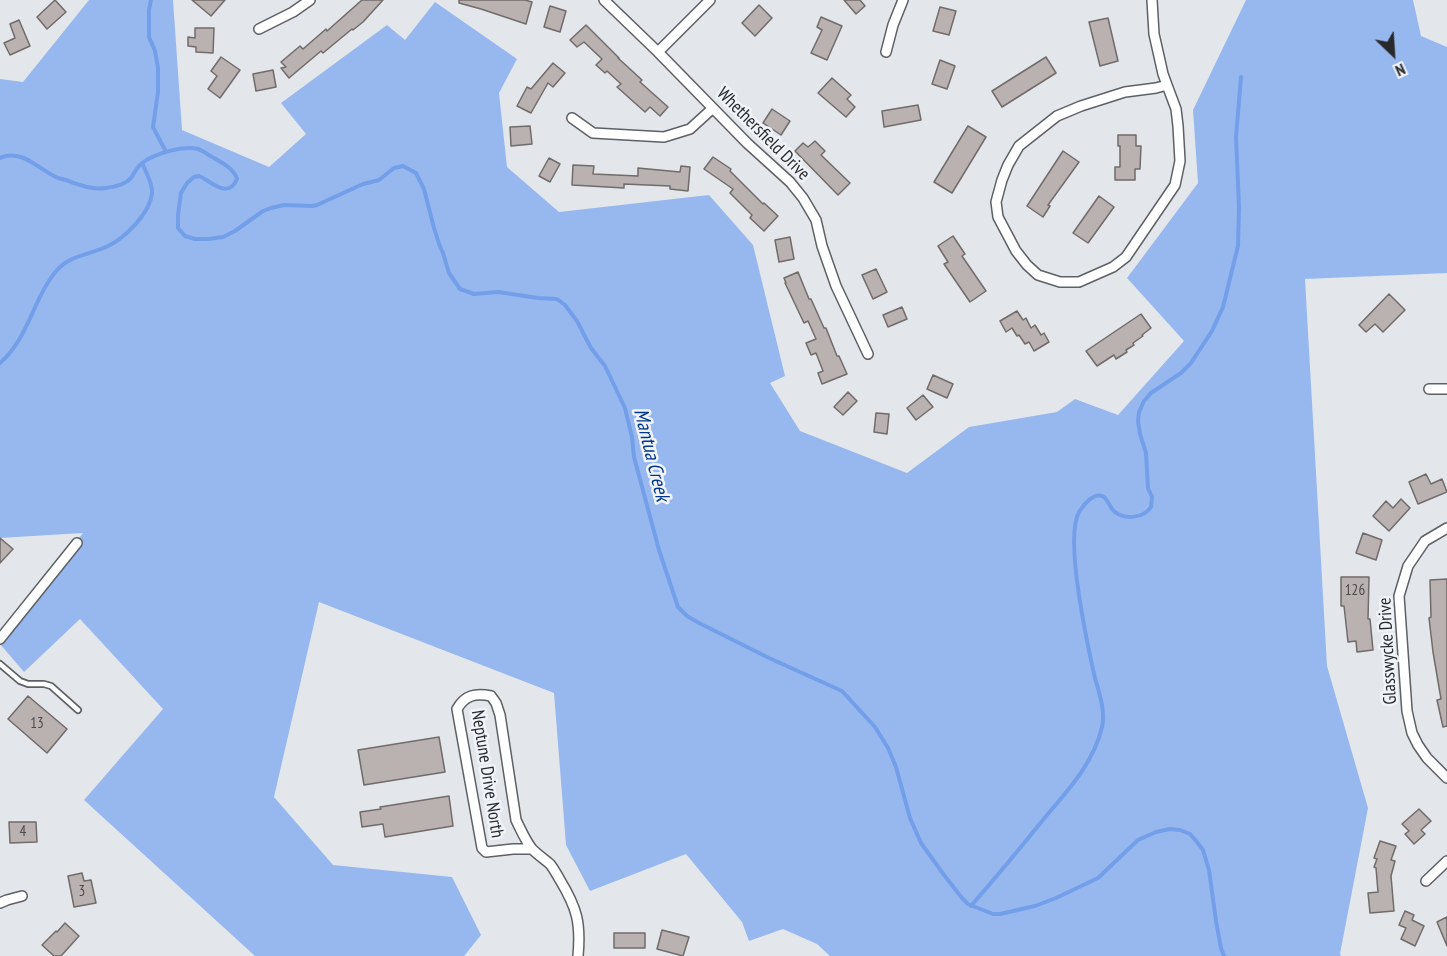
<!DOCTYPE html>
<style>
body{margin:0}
#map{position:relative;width:1447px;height:956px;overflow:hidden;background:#e3e7ec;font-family:"PT Sans Narrow",sans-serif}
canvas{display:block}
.north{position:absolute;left:1363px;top:24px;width:60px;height:60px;-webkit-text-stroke:4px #f0f4fa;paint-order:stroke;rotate:155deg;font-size:16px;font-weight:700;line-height:24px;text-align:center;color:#28292b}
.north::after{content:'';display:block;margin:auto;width:21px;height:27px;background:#28292b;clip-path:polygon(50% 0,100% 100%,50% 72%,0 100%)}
</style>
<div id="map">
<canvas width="1447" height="956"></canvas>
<div class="north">N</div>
</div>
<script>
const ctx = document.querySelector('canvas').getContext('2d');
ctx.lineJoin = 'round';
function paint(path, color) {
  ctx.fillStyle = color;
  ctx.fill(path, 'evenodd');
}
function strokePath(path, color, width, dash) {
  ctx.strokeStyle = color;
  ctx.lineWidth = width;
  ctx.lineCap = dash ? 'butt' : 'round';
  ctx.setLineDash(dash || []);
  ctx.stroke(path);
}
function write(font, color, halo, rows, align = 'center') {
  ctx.font = font + ' "PT Sans Narrow",sans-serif';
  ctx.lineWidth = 5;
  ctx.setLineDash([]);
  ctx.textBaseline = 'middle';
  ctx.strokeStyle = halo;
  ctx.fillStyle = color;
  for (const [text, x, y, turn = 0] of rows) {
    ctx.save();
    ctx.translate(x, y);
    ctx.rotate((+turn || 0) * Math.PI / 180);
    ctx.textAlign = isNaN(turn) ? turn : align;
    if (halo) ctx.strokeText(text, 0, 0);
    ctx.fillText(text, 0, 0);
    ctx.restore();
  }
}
const green = new Path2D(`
 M89,0H173L182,130L269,167L306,134L281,103L387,25L405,40L435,2L517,59L499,93L507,167L559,212L709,195L753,245L785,376L770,383L800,431L907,473L969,427L1057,412L1075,399L1118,415L1184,341L1127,278L1198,183L1193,110L1246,0H1413L1421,36L1447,47V273L1305,279L1327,666L1368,808L1340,954L1341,956H830L817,944L783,929L749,941L742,922L686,854L590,891L566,845L554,693L319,602L274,797L333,865L452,877L481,935L464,956H255L84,800L163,709L80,619L24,672L0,644V638L83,533L0,538V79L23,82Z`);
const stream = new Path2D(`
 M151,0L149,10V37L155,51L158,68V92L153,127L166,152
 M0,158C22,148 39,170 58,178C62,179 67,180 71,182C83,186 93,190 106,188C114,187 126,184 131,178C135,172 136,168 142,163C154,154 183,145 198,149C204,151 209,156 214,158C223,163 234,169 237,179C228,200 211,181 199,176L194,177L187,183L181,193L178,215V228L185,236L195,239H209L223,237L235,231L263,211L271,208L284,205L312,206L317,205L363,184L379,180L394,168L403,166L416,173L424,189L434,228L439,244L443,253L449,273L460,289L474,294L498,292L538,298L557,299L565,305L577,321L591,348L605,366L625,408L632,437L634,457L659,550L678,607L687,616L699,623L769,658L842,691L875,727L888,748L896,767L910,818L921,843L944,875L962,898L968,904L993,914H1000L1035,906L1056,898L1098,878L1138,840L1156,832L1170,829L1180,830L1190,834L1197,842L1203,850L1209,870L1216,921L1221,948L1224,956
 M0,363C29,338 33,298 57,270C71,255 88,255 106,247C124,239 150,214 152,193C153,184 146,172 142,163
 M971,906C997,876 1022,846 1047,815C1069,789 1094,762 1102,727C1106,710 1098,690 1094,674C1087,642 1064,539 1079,512C1083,506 1094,491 1104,497C1108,500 1110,508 1115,512C1125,520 1144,518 1151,507L1152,497L1148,488L1146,453L1140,434L1138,421L1139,412L1144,401L1151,393L1181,373L1191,363L1212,331L1223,307L1238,246L1239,207L1236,137L1241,77`);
const building = new Path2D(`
 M55,0L66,12L47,29L37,17Z
 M192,0H225L211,16Z
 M362,0H383L363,22L353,30L352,29L323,53L321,51L289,78L281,68L286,67L281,62L300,46L303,49L326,29L327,31Z
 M459,0H525L532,2L526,24L481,9L459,3Z
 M844,0H860L865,6L856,14Z
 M759,5L772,18L755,36L742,23Z
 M550,6L566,11L560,32L544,27Z
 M940,7L956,11L949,35L933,31Z
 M821,17L842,26L827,60L811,53L822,30L817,27Z
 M1108,18L1118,61L1100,66L1089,22Z
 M19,20L30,46L10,55L4,43L15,38L10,24Z
 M586,25L619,58H618L642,80L640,82L668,107L660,116L650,107L645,112L617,87L621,84L607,71L605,73L596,65L602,59L584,42L577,47L570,40Z
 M195,28H214L213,53L196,52V47L188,46V37L195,38Z
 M221,57L240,70L220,98L208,89L217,76L211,71Z
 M1046,57L1056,73L1002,107L992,91Z
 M940,60L955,66L947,89L932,84Z
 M553,63L565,73L553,87L548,83L531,113L517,106L527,87L531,89Z
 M273,70L276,87L256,91L253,74Z
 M832,78L851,95L847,99L855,107L846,117L818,93Z
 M918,105L921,120L884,127L882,111Z
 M772,109L790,121L781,135L763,123Z
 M530,126L532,144L511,146L510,127Z
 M968,126L986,137L952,193L934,182Z
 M1118,135H1136V146H1141L1140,169H1135V180H1115V167H1120V146H1118Z
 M815,141L825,151L821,155L850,183L838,195L795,151L803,143L808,147Z
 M1063,151L1079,162L1048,205L1050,206L1043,217L1027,206Z
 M713,157L731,169L730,171L763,204L764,203L778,216L764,231L750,218L752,215L730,193L733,189L704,169Z
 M549,158L560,164L550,182L539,176Z
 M573,165L594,166L593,174L638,176V168L680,172L681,166L690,167L688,191L670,189V186L624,184V188L572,185Z
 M1099,196L1114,207L1088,243L1073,233Z
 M953,236L965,254L962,256L986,291L970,302L944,264L948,262L938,246Z
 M790,237L794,259L779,262L775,240Z
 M876,269L887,292L873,299L862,275Z
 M798,272L809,299H811L824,328H826L837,356H839L847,374L822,384L818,373L823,371L816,353L811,355L806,343L816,339L808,321L804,323L785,283H786L784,278Z
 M1389,294L1405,310L1383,332L1375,324L1366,332L1359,325Z
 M902,307L907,319L888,327L883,315Z
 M1017,311L1023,320L1026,318L1031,328L1035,325L1041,335L1044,333L1049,342L1034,351L1029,342L1025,344L1019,335L1017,336L1012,328L1006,332L1000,321Z
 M1141,314L1151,328L1142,335L1143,336L1133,343L1134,345L1126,350L1127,352L1116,359L1114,355L1097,366L1086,351Z
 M933,375L953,384L947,398L927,389Z
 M848,392L857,401L843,415L834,407Z
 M923,395L933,407L916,420L907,408Z
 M876,413L889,414L887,434L874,432Z
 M1426,474L1431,484L1442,479L1447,492L1418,504L1409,482Z
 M1401,499L1410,508L1389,531L1373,516L1386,501L1393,508Z
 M1363,533L1382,540L1376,560L1356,553Z
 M0,538L13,549L0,563Z
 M1341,577H1369L1368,619H1370L1373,650L1357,652L1356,641L1348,642L1344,606H1341Z
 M1447,579V726L1443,727L1437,700L1441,699L1433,652L1429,618L1431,617L1430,580Z
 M28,696L67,729L47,753L8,719Z
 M439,737L445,772L364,785L358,750Z
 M449,796L453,826L385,837L383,824L362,827L360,812L381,809L380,807Z
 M1419,809L1431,821L1421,830L1425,834L1414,844L1405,834L1409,831L1402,824Z
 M9,822H36L37,842L10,843Z
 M1380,841L1396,846L1391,860L1395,861L1391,876L1394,911L1370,913L1368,893L1378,892L1376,868L1374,867L1377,859L1374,858Z
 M82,873L84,881L91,880L96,903L74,907L68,876Z
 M1405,911L1414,915L1412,920L1424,926L1415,946L1401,939L1406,928L1399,925Z
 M1447,917V946L1437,922Z
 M65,923L79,936L61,956H54L42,945L56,931L57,932Z
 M662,930L689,937L683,956L657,949Z
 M614,933H645V948H614Z`);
const service = new Path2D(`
 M0,664L20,681L28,684H44L51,686L78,710`);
const minor = new Path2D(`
 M604,0L658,52L747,143L790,182L803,198L816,220L822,246L836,286L868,354
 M1152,0L1154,34L1163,74L1167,85
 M259,29L293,12L310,0
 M658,52L710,0
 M886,52L893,25L903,0
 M1167,85L1176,109L1178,126L1180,161L1175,185L1126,257L1113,267L1079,282H1060L1038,275L1027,265L1016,251L998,217L996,202L1002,180L1008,165L1019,146L1057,116L1081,106L1125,92L1156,88Z
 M572,118L593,133L664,137L690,129L713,108
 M1429,389H1447
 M1447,528L1425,541L1408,566L1399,596L1407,711L1412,733L1418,745L1427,758L1447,778
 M0,639L77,543
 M532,849H513L486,852L482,848L457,709C465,695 475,693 491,696L496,703L500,715L516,820C521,830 525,840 532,849C537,854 544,859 550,864C554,869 557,875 560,880C577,908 581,923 578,956
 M1426,881L1447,861
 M0,903L7,900L22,896`);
const numberNames = [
 ["126",1355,591],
 ["13",37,724],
 ["4",23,832],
 ["3",82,892]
];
const streetNames = [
 ["Whethersfield Drive",763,134,45],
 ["Glasswycke Drive",1388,651,-93],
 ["Neptune Drive North",487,774,81]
];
const waterNames = [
 ["Mantua Creek",651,455,76]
];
paint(green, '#97b8ef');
strokePath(stream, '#739fe9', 4);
paint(building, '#bab2b1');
strokePath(building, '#716b69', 1.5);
strokePath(service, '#5d6065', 8);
strokePath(minor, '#5d6065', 12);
strokePath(service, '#fff', 4.5);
strokePath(minor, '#fff', 9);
write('15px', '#4c4b4c', null, numberNames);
write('18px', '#28292b', '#f0f4fa', streetNames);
write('italic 20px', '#01368a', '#f0f4fa', waterNames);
</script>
